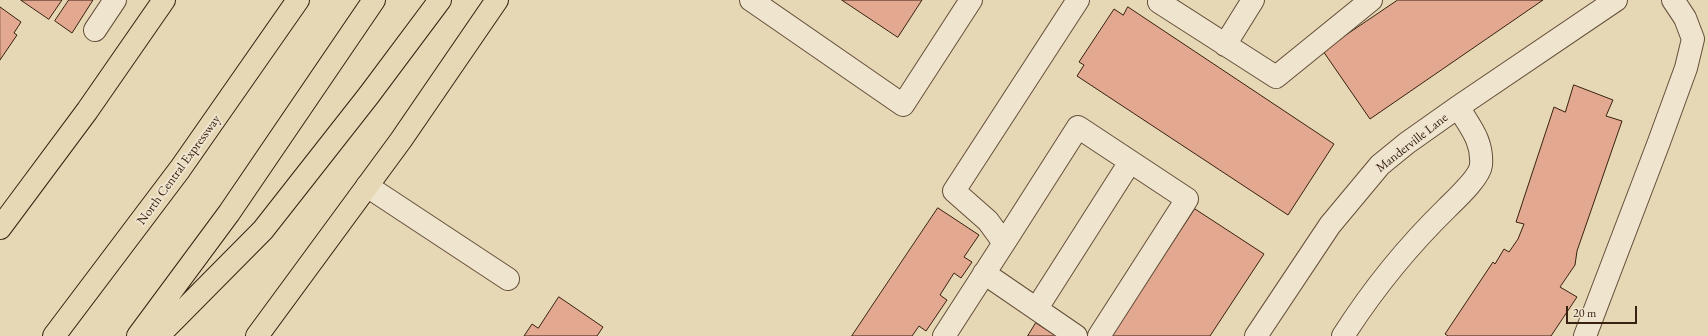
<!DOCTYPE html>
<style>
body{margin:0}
#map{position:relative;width:1708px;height:336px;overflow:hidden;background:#e6d7b5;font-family:"EB Garamond",serif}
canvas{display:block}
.scale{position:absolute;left:1566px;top:306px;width:71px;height:18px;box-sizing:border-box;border:2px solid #382110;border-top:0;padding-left:5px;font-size:12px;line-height:14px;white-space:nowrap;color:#382110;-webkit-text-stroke:3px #efe5cf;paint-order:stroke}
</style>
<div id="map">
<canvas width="1708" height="336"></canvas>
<div class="scale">20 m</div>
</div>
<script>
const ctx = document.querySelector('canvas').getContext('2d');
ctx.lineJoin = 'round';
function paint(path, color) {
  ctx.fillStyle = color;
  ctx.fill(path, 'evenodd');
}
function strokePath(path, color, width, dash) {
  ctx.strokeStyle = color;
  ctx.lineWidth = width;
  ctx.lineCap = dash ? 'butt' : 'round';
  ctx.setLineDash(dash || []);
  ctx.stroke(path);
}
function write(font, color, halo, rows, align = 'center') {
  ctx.font = font + ' "EB Garamond",serif';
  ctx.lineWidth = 4;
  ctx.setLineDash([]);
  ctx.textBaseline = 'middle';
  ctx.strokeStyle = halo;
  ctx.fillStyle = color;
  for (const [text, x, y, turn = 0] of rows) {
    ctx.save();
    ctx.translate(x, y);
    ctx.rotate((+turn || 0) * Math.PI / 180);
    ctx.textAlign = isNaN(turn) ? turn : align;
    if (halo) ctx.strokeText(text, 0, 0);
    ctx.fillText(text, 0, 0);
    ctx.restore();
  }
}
const building = new Path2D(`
 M21,0H62L49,19Z
 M69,0H93L72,33L55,21Z
 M842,0H922L898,37Z
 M1398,0H1543L1370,119L1323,51Z
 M0,7L21,22L14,33L17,35L0,60Z
 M1128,7L1334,144L1288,215L1077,76L1084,65L1079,62L1114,9L1123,15Z
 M1574,85L1613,100L1606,116L1622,121L1577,251L1575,265L1560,287L1577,297L1551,336H1448L1445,334L1493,262L1495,264L1504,249L1509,252L1518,239L1524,224L1516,222L1554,107L1565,112Z
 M938,208L979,235L964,257L972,262L961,278L954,273L940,295L947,300L926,331L919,326L912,336H852Z
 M1195,209L1264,254L1210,336H1112Z
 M559,297L603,327L597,336H524L532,324L538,328Z
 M1036,323L1056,336H1028Z`);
const minor = new Path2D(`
 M751,0L903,105L971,0
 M1160,0L1159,2L1276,77L1371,0
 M95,30L115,0
 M1225,45L1253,0
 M367,186L508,279
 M1004,243L1078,127L1187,199L1099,336
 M984,273L1076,336
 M1037,308L1130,162
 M944,336L1004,243L988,221L954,191L1078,0
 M1256,336L1330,225L1380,165L1407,143L1458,107L1616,0
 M1343,336C1373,289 1407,247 1447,208C1455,200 1480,177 1481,165C1483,141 1470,127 1458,107
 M1585,336L1659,142L1686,68L1693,39L1685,18L1673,0`);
const major = new Path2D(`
 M0,228L87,111L164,0
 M257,336L401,140L497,0`);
const highway = new Path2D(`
 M54,336L180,169L298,0
 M138,336L229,213L374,0
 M158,336L263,230L369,95L440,0`);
const streetNames = [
 ["Manderville Lane",1412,143,-38],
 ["North Central Expressway",179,170,-54]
];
paint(building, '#e3a890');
strokePath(building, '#382110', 1);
strokePath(minor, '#644e39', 24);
strokePath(major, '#382110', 24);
strokePath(highway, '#382110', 24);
strokePath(minor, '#efe5cf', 22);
strokePath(major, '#e6d7b5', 22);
strokePath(highway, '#e6d7b5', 22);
write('13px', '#382110', '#efe5cf', streetNames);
</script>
